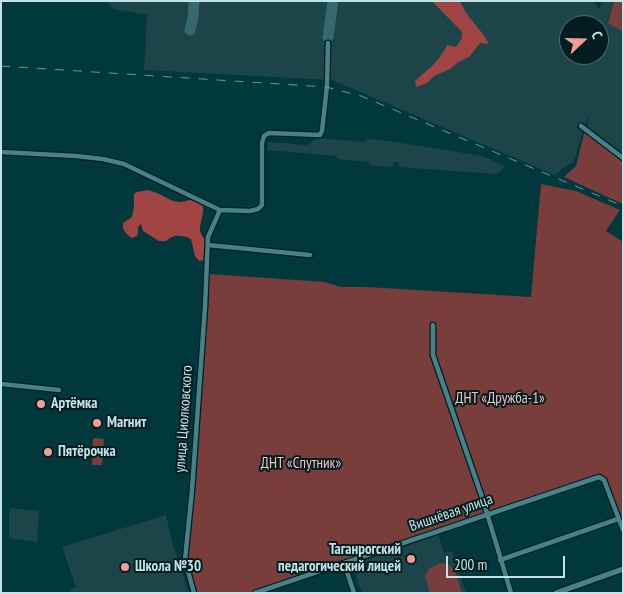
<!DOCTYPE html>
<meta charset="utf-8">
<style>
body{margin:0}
#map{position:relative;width:624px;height:594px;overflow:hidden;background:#00383c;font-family:"PT Sans Narrow",sans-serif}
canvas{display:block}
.frame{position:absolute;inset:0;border:2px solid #c3e2e5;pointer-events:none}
.north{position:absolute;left:559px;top:15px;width:50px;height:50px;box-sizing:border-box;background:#021d1f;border:1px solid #4f6c6e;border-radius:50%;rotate:69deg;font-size:14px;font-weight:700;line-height:20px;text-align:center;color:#c3e2e5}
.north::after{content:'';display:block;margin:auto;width:18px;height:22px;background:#f59b97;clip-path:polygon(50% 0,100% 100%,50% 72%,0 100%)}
.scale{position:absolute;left:446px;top:556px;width:119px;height:22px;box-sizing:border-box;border:2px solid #c3e2e5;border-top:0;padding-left:6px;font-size:15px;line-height:18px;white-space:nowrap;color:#c3e2e5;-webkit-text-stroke:4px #021d1f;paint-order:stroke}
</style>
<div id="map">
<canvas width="624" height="594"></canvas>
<div class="frame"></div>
<div class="north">С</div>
<div class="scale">200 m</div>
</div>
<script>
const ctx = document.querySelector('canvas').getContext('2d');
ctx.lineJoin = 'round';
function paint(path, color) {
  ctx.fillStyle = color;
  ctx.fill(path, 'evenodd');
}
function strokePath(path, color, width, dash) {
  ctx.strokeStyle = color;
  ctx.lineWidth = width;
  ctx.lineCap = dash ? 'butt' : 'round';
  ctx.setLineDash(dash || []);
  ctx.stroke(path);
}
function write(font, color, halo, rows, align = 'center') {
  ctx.font = font + ' "PT Sans Narrow",sans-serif';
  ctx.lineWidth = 4;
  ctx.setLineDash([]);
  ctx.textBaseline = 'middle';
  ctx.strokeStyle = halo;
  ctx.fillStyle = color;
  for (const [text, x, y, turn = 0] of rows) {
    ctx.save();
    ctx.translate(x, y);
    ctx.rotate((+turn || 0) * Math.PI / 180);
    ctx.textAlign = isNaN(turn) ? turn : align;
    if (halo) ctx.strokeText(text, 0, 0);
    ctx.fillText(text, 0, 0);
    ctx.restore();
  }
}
const built = new Path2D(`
 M107,1H594L599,9L602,1H614L608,22L623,32V155L587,126L589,115L584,127L574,162L567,165L555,175L332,80L144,70L147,15L113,9ZM569,25H599V55H569Z
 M317,138L364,142L366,141L367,139L382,140L483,156L504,166L502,170L497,174L399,167L398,162H394L392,167L369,165V162L337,159V156L267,150L268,142L307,145Z
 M9,508L39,511L37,542L9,538Z
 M166,515L173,546L189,593H72L70,589L76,587L62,547Z
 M438,535L444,553L452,551L466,593H362L352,565Z`);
const green = new Path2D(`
 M614,1H623V32L608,23Z
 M585,130L623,159V204L564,177L576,166Z
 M541,184L576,191L620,210L606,231L623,242V524L607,480L603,476H596L254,593H197L187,562L209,274L325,282L341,287H367L531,297Z
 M93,438L104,439L102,465H92Z
 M440,563C456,563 458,580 462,593H430L425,576L429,569Z`);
const forest = new Path2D(`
 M432,1H460C466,18 482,29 489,44L480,43L469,57L458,62L450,69L434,76L427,83L416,87L415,81C427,70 440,61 447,45L456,47L462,38V32Z
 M148,190C167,194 172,208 192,199L202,204C207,216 193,229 205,239L204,260L199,261L195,256L191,239C182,235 173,234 166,241H159L143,231L141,224L138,227V232L137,236L132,238C126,234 122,230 123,223L132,217L134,206V194L137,192Z`);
const taxiway = new Path2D(`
 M190,30L193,18L194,1
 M328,37L333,1`);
const street = new Path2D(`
 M581,126L623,158
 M1,152L76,156L103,159L124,164L220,210L250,211L258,209L262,205V143L264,136L269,133L320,135L322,131L327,86L328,43
 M208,245L310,255
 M433,325V355L483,500L511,593
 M1,384L59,390
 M500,560L618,519
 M344,563L354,593
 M194,593L185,560L192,490L205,307L208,237L220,210
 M255,593L599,477L604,480L623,530`);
const secondary = new Path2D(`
 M556,593L623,569`);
const rail = new Path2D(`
 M1,66L326,87L361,96L623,206`);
const markers = [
 [41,404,5,"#f59b97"],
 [97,423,5,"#f59b97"],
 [48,452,5,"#f59b97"],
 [411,559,5,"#f59b97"],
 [125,567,5,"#f59b97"]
];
const parkNames = [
 ["ДНТ «Дружба-1»",500,399],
 ["ДНТ «Спутник»",301,464]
];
const poiNames = [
 ["Артёмка",51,404],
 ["Магнит",107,423],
 ["Пятёрочка",58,452],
 ["Таганрогский",401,550,"right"],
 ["педагогический лицей",401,567,"right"],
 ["Школа №30",135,567]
];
const streetNames = [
 ["улица Циолковского",184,419,-86],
 ["Вишнёвая улица",451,513,-19]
];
paint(built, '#1c4549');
paint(green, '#793e3c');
paint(forest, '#a04543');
strokePath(taxiway, '#36686c', 11);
strokePath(street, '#001d20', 7);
strokePath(secondary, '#001d20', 8);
strokePath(street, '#448389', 4.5);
strokePath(secondary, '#448389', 5.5);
strokePath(rail, '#6d979b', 1, [9, 9]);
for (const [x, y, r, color] of markers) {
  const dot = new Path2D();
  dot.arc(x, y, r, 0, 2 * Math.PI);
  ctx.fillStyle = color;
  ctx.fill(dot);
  strokePath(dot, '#021d1f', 2);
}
write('15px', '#f7c2be', '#021d1f', parkNames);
write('bold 15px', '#c3e2e5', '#021d1f', poiNames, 'left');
write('15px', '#c3e2e5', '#021d1f', streetNames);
</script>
